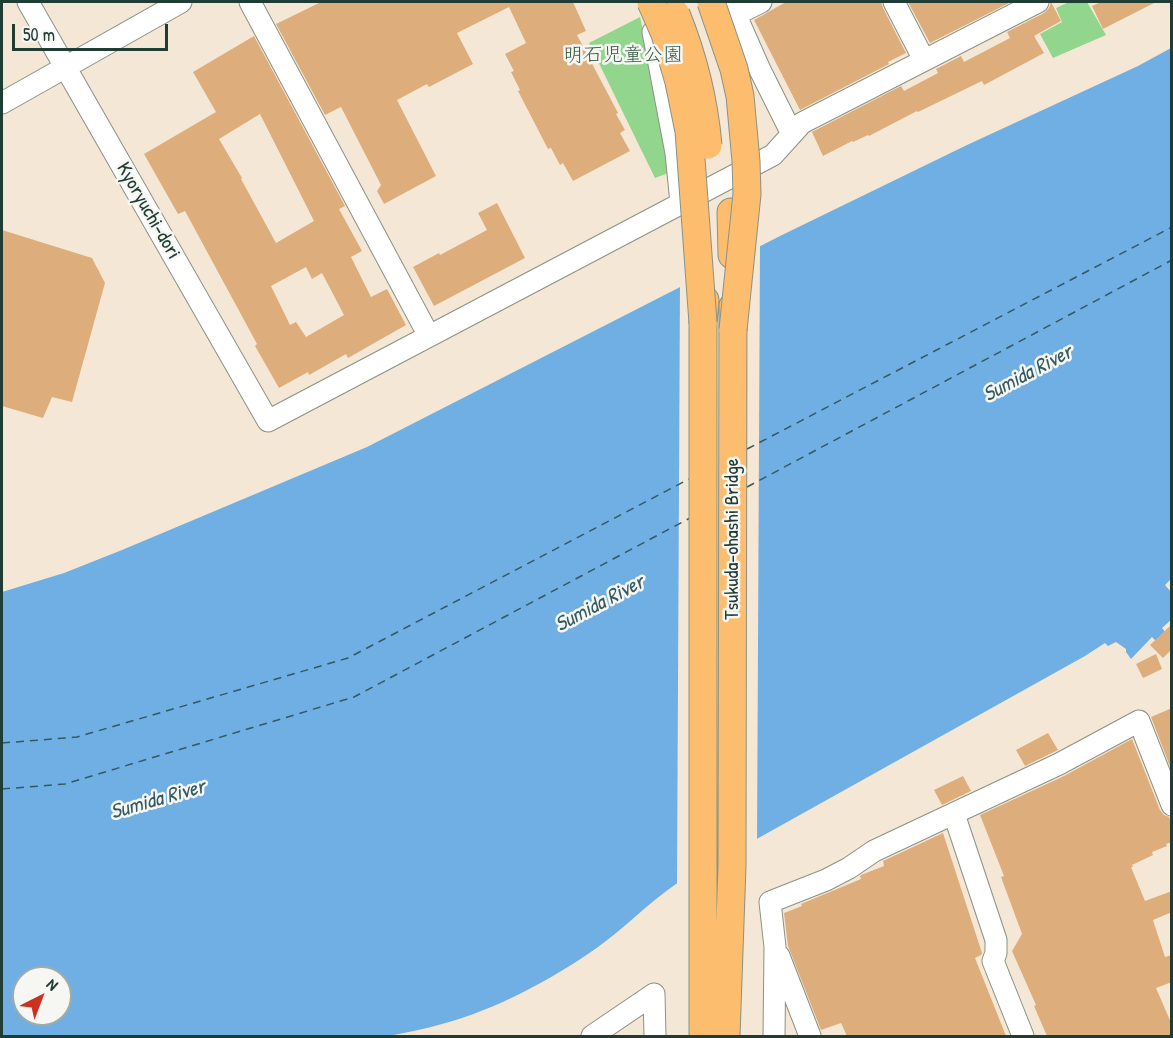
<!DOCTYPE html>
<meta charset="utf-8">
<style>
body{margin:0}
#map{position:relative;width:1173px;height:1038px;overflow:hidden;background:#f5e7d5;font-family:"Patrick Hand",sans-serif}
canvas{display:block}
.frame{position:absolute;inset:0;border:3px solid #1f3d34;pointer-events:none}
.north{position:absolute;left:12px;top:966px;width:60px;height:60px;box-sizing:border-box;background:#f6f6f2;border:2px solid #a0aca6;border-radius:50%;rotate:42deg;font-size:16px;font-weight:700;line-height:24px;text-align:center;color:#1f3d34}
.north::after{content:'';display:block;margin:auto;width:21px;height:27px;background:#c8321e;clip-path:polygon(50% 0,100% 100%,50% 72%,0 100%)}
.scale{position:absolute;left:12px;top:24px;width:156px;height:27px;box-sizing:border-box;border:3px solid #1f3d34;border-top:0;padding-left:8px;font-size:18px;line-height:21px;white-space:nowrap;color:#1f3d34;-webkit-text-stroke:4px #f6f6f2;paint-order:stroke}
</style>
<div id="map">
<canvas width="1173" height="1038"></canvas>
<div class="frame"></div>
<div class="north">N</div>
<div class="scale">50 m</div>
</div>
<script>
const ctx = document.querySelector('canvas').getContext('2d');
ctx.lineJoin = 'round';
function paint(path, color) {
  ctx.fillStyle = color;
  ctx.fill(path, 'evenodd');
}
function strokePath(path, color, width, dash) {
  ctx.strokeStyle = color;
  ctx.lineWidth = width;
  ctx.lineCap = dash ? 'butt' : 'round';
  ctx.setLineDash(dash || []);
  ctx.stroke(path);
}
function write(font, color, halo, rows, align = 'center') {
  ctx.font = font + ' "Patrick Hand","Klee One",sans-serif';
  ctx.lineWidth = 5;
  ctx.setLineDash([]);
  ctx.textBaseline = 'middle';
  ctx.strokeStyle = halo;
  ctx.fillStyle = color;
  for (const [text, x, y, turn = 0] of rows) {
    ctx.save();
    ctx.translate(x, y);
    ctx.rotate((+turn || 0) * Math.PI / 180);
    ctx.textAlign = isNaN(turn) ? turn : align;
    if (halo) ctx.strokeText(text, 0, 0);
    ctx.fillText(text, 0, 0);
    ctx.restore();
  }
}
const green = new Path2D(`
 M1069,2H1087L1106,35L1053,58L1040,34L1062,22L1056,8Z
 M640,17L654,81L671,172L655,178L589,43Z`);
const water = new Path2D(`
 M1171,48L1172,578L1165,585L1171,592L1172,619L1162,628L1167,634L1158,643L1152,637L1131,659L1126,652V649L1116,642L1108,646L1105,643L1085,656L676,884C648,903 625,928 598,947C553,979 495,1010 442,1024C425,1029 407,1032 389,1036H2V592L64,573L122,550L367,447L780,236L967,145L1138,66ZM24,978H60V1014H24Z`);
const pier = new Path2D(`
 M760,243L757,842L677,887L680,284Z`);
const ferry = new Path2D(`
 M747,449L1172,227
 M747,487L1172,260
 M2,743L77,737L348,658L689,479
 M2,789L65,784L354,697L690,518`);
const building = new Path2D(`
 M321,2H573L586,31L577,35L618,113L616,114L625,130L620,133L630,151L573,181L563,163L560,165L551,148L548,149L518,91L520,90L511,72L514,71L505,54L526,43L509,7L457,33L473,64L429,87L427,84L397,100L436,176L384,204L377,191L381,185L341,107L325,115L276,24Z
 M786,2H881L883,8L906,53L888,62L889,64L800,110L754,20Z
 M908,2H1011L930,43Z
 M1051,2L1061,21L1034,36L1044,53L984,85L982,81L918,112L917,111L869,136L868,135L853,142L852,141L823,156L812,132L901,86L904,91L938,73L936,69L961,56L964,62L1010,38L1007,32L1044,13L1049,8Z
 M1101,2H1156L1103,29L1092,6Z
 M254,36L345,206L339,209L362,251L351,257L371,297L387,289L406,325L348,358L346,354L309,375L308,372L279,388L255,346L257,344L185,211L178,214L144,154L216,112L193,72ZM260,114L314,221L276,243L241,179L242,178L219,139ZM306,267L312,279L322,273L344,315L306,337L296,322L290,325L271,286Z
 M497,203L525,258L434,306L413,267L439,253L440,255L487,230L478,213Z
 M2,230L92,258L105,283L72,402L52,397L43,418L2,406Z
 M1172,624V649L1163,658L1150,645Z
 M1156,654L1162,669L1143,678L1136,664Z
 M1172,708V769H1171L1151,717Z
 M1048,733L1058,750L1025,766L1016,750Z
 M1132,739L1160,810L1164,815L1169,817L1172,824V842L1166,844L1167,846L1152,852L1153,855L1132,865L1133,867H1131L1145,901L1172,891V912L1153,920L1165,957L1172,955V982L1156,988L1172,1025V1036H1047L1034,1006L1036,1005L1012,951L1022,934L1001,877L1004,876L980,815L1064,776Z
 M963,776L971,791L942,805L934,790Z
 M943,833L982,953L981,955L975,958L1006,1036H847L841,1023L821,1030L788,946L784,913L802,906L801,904L861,879L860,876L861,875L884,866L883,861Z`);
const minor = new Path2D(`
 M28,2L268,421L773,155L802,123L1038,2
 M250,2L429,336
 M730,2L760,70L792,134
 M894,2L924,60
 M737,14L761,2
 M653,32L676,153L681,203
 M2,103L181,2
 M954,814L996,940V953L993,961L1023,1036
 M779,956L810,1036
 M654,994L655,1036
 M592,1036L654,994
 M774,1036L775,947L770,902L826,880L849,868L874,851L1059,764L1139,721L1172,805`);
const major = new Path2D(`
 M731,212L732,255
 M703,1036V323L705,300
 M726,1036L732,866L733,306`);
const majorBridge = new Path2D(`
 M651,2L665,34L679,82L689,131L703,323
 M711,2L734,69L740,96L746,161L747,194L733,330
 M676,14C693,56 704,100 708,145`);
const parkNames = [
 ["明石児童公園",623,56]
];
const streetNames = [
 ["Kyoryuchi-dori",148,211,60],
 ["Tsukuda-ohashi Bridge",733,539,-90]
];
const waterNames = [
 ["Sumida River",1028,374,-28],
 ["Sumida River",600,604,-28],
 ["Sumida River",158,800,-16]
];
paint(green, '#92d58d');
paint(water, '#70afe3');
paint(pier, '#f5e7d5');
strokePath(ferry, '#335a60', 1.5, [8, 6]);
paint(building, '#ddae7c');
strokePath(minor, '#8a9284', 23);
strokePath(major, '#8a9284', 29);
strokePath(minor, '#fff', 21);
strokePath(major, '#fcbd6f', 27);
strokePath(majorBridge, '#8a9284', 29, []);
strokePath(majorBridge, '#fcbd6f', 27);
write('20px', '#365b46', '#f6f6f2', parkNames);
write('20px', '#1f3d34', '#f6f6f2', streetNames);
write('italic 21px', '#335a60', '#f6f6f2', waterNames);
</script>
